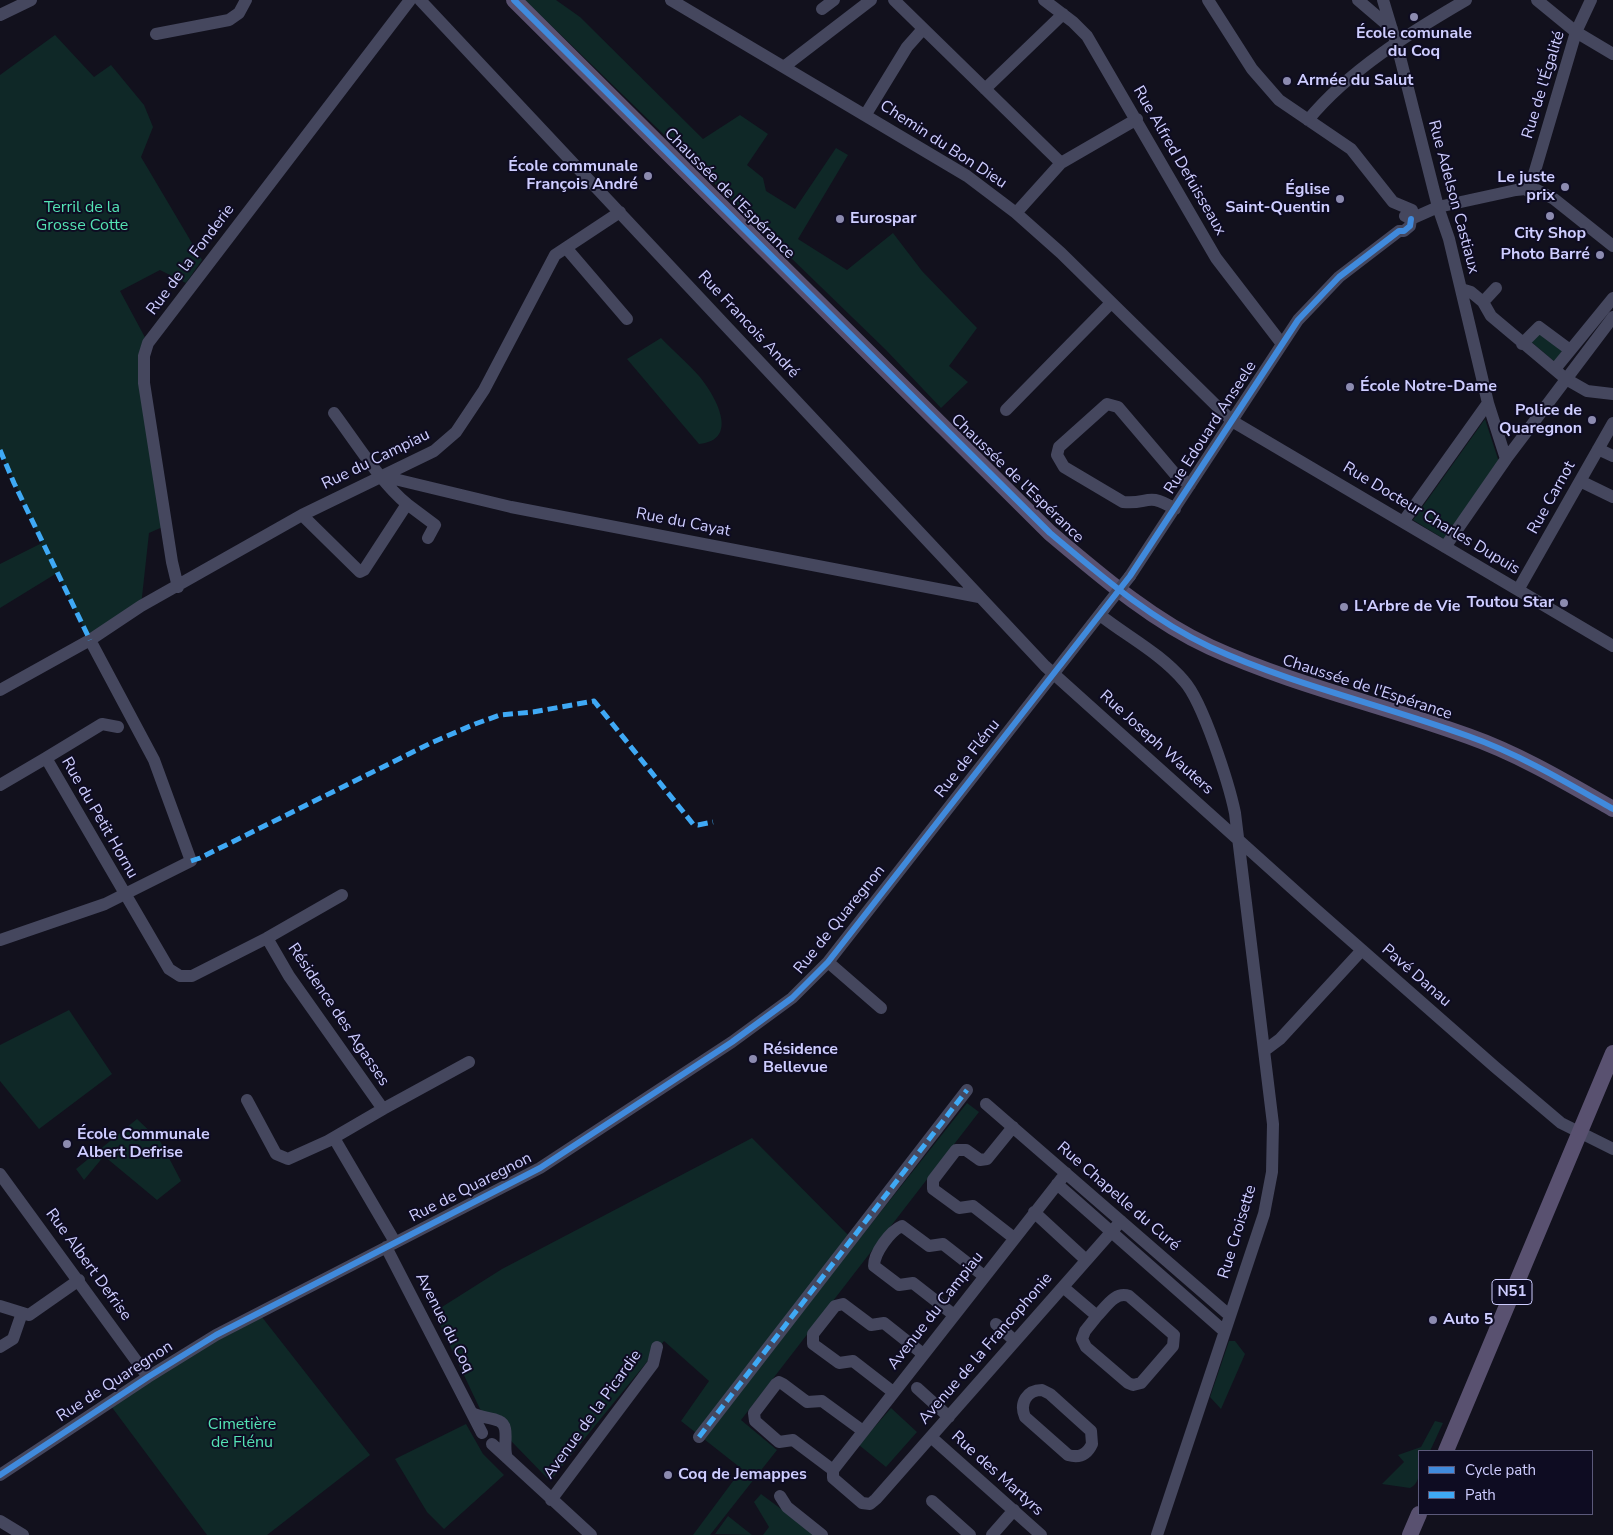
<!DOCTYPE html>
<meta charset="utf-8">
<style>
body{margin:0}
#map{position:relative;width:1613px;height:1535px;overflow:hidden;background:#12111d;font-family:"Nunito Sans",sans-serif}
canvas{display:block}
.legend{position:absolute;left:1418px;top:1450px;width:175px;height:65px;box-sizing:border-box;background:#0e0c22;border:1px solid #5b597a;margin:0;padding:6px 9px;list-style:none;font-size:15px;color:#cecdff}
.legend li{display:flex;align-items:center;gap:10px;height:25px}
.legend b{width:25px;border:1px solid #5b597a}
</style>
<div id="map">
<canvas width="1613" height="1535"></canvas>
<ul class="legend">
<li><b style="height:6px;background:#408adc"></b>Cycle path</li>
<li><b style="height:6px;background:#3fa9f5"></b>Path</li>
</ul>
</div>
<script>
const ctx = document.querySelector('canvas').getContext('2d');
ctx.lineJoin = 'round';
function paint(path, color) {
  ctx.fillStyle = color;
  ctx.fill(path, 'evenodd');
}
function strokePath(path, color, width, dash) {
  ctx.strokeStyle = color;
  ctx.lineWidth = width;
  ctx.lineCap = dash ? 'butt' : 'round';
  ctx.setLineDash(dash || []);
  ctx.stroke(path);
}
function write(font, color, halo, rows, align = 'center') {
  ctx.font = font + ' "Nunito Sans",sans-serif';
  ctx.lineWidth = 4;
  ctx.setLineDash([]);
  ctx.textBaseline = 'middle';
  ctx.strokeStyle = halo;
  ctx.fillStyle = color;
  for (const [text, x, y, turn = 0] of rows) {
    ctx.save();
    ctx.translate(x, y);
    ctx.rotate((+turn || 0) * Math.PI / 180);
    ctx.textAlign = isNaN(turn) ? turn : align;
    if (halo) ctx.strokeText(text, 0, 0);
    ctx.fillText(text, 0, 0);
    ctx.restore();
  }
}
const green = new Path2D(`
 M525,0H556L580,17L703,139L740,115L768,134L747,165L763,178L766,191L795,209L836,148L848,155L798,239L847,270L893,233L922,271L977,328L949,366L968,382L941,408L886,350Z
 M55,35L94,77L111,65L144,105L153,127L141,157L202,260L186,283L160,270L120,291L148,343L144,356L167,525L149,533L141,606L90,640L57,573L0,608V564L42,543L0,450V75Z
 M1536,331L1564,348L1555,362L1529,340Z
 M661,338C673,351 688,363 699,376C715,395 741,440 699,444L627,359Z
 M1485,419L1499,462L1444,539L1413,520Z
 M69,1010L112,1074L39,1129L0,1081V1045Z
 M967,1103L979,1112L741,1420L777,1450L710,1535H693L742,1469L681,1421L709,1381L664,1341L550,1481L480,1409L434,1312L502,1269L752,1138L856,1243Z
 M137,1119L160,1141L181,1181L157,1200L104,1156L84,1180L76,1169Z
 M258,1312L370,1455L267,1535H207L108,1402Z
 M1229,1341H1235L1245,1354L1221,1409L1210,1397Z
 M891,1408L917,1432L886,1467L859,1445Z
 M1435,1421L1443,1423L1430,1451H1419C1419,1463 1423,1482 1410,1488L1382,1484L1404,1462L1398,1455L1421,1447Z
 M466,1424L483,1454L504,1475L444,1529L427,1512L395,1459Z
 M761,1494L816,1535H763L769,1527L754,1502Z
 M728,1516L752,1535L715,1534Z`);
const minor = new Path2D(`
 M420,0L1045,666L1313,907L1495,1067L1561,1123L1613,1149
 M671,0L967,176L1016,213L1061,253L1232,421L1613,646
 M894,0L1061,163
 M1044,0L1073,22L1087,36L1216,258L1282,344
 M1208,0L1252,69L1279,100L1351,149L1393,202L1412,210
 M1358,0L1392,29
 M1383,0L1399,53L1438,207L1449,239L1488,403
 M1537,0L1576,32L1613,54
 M822,9L834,0
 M0,15L31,0
 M156,34L229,20L239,13L246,0
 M785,66L871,0
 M985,89L1063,14
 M866,114L907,47L923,29
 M1308,120C1349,70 1411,32 1466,0
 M1532,181L1576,32L1591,0
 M1016,213L1061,163L1137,119
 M1405,216L1411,219L1438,207L1516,190L1525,189L1532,193L1537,190L1554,199L1613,246
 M567,249L627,319
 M1496,288L1483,302L1491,316L1566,379L1587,391L1613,394
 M1461,289L1471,292L1483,302
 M1522,344L1539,327L1570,350
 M1555,369L1613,298
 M1006,410L1111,303
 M1598,449L1613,456
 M1506,459L1613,317
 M382,476L511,507L979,597
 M1580,481L1613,497
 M407,504L435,525L428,538
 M1175,509C1146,491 1149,505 1123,502L1064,467L1057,455L1059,447L1107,404L1118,407L1175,474L1190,485
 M302,515L360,572L364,570L407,504C381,483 355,441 334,413
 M1403,522L1488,403L1506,459L1445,547
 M1130,576L1298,320L1339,277L1399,231H1404L1410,226L1411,219
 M178,587L172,562L144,383V356L148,343L410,0
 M1518,590L1613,423
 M1100,615C1128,637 1160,653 1184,681C1203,702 1229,784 1235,813L1273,1124L1272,1172L1264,1214L1157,1535
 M0,690L90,640L141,606L302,515L434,451L456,432L484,390L555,255L620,212
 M46,758L102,724L118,727
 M0,785L46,758L169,969L180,976H192L267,938L289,976L383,1109L328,1141L288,1159L276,1154L247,1100
 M267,938L342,895
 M0,940L105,904L191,861L154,760L90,640
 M828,962L881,1008
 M1264,1051L1280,1039L1362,950
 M986,1104L1229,1315
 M383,1109L469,1062
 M1013,1127L987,1159L980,1160L966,1150H956L933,1180V1189L959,1208L973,1206L1014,1238
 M334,1138L395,1242
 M0,1174L148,1377
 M1057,1184L1224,1331
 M1034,1212L1086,1260
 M386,1247L482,1433
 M1063,1287L1097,1316L1085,1331L1082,1339L1086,1347L1128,1383L1133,1385L1141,1383L1173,1346L1174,1335L1129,1296C1115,1291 1106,1307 1097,1316
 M0,1306L29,1315L79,1280
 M954,1315L913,1283L899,1285L874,1266C874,1253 890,1231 902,1226L929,1246L943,1244L984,1276
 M996,1324L1015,1341
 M0,1347L13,1339L22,1313
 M917,1388L949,1417
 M1042,1390L1050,1394L1091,1431L1092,1444C1087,1455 1079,1458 1068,1455L1025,1417C1019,1403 1027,1390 1042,1390Z
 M893,1392L853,1361L839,1363L813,1344V1334L835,1306L843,1304L871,1325L884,1323L923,1354
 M472,1413C481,1418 491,1417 499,1421C511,1426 502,1446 507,1458
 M699,1437L967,1090
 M931,1437L1041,1535
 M492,1444L591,1535
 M833,1470V1478L862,1503L870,1504L876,1499L1121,1221
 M833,1470L1066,1173
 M833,1470L793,1440L779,1442L755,1421L754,1413L776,1384L779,1382L783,1384L807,1402L822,1401L863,1431
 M0,1475L148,1377L216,1335L540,1168L732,1042L792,998L828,962L1104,609
 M780,1496L787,1507L822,1535
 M551,1500L653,1364L657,1347
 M932,1501L970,1535
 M0,1521L23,1535
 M992,1535L1014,1510`);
const major = new Path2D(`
 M514,0L1050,533C1100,575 1150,619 1210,647C1293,685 1383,705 1468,736C1519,754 1566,782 1613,809
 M1446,1451L1613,1053
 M1410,1535L1419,1514`);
const minorBridge = new Path2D(`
 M1104,609L1130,576`);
const quiet = new Path2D(`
 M0,450L14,483L90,640
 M191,861L200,858L431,743L475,724L500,715L533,712L594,701L693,824L698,825L713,822
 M699,1437L967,1090`);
const cycleway = new Path2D(`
 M514,0L1050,533C1100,575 1150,619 1210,647C1293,685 1383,705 1468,736C1519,754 1566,782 1613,809
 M0,1475L148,1377L216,1335L540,1168L732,1042L792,998L828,962L1130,576L1298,320L1339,277L1399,231H1404L1410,226L1411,219`);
const markers = [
 [1414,17,5,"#8c8bb0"],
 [1287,81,5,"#8c8bb0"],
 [648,176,5,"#8c8bb0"],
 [1565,187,5,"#8c8bb0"],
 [1340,199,5,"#8c8bb0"],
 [1550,216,5,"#8c8bb0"],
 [840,219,5,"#8c8bb0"],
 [1600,255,5,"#8c8bb0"],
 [1350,387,5,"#8c8bb0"],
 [1592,420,5,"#8c8bb0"],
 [1564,603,5,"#8c8bb0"],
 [1344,607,5,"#8c8bb0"],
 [753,1059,5,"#8c8bb0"],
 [67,1144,5,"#8c8bb0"],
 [1433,1320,5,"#8c8bb0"],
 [668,1475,5,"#8c8bb0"]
];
const shields = [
 [1512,1292,40]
];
const shieldNames = [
 ["N51",1512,1292]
];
const poiNames = [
 ["École comunale",1414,34,"center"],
 ["du Coq",1414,52,"center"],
 ["Armée du Salut",1297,81],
 ["École communale",638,167,"right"],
 ["François André",638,185,"right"],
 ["Le juste",1555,178,"right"],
 ["prix",1555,196,"right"],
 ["Église",1330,190,"right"],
 ["Saint-Quentin",1330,208,"right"],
 ["Eurospar",850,219],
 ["City Shop",1550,234,"center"],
 ["Photo Barré",1590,255,"right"],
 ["École Notre-Dame",1360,387],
 ["Police de",1582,411,"right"],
 ["Quaregnon",1582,429,"right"],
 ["Toutou Star",1554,603,"right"],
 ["L'Arbre de Vie",1354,607],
 ["Résidence",763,1050],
 ["Bellevue",763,1068],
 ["École Communale",77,1135],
 ["Albert Defrise",77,1153],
 ["Auto 5",1443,1320],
 ["Coq de Jemappes",678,1475]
];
const streetNames = [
 ["Rue de l'Égalité",1544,85,-73],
 ["Chemin du Bon Dieu",943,145,33],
 ["Rue Alfred Defuisseaux",1179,161,60],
 ["Chaussée de l'Espérance",729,194,45],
 ["Rue Adelson Castiaux",1453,197,75],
 ["Rue de la Fonderie",191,260,-53],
 ["Rue Francois André",748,325,47],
 ["Rue Edouard Anseele",1211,428,-57],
 ["Rue du Campiau",376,460,-26],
 ["Chaussée de l'Espérance",1017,479,44],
 ["Rue Carnot",1552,498,-61],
 ["Rue Docteur Charles Dupuis",1431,519,31],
 ["Rue du Cayat",683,523,11],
 ["Chaussée de l'Espérance",1367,688,18],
 ["Rue Joseph Wauters",1156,743,42],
 ["Rue de Flénu",968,759,-52],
 ["Rue du Petit Hornu",99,818,60],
 ["Rue de Quaregnon",840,920,-51],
 ["Pavé Danau",1416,976,41],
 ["Résidence des Agasses",338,1015,56],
 ["Rue de Quaregnon",471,1188,-27],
 ["Rue Chapelle du Curé",1118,1197,41],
 ["Rue Croisette",1238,1232,-73],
 ["Rue Albert Defrise",88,1265,54],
 ["Avenue du Campiau",936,1311,-52],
 ["Avenue du Coq",444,1323,63],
 ["Avenue de la Francophonie",986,1349,-49],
 ["Rue de Quaregnon",115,1382,-33],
 ["Avenue de la Picardie",593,1415,-54],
 ["Rue des Martyrs",997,1474,42]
];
const parkNames = [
 ["Terril de la",82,208],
 ["Grosse Cotte",82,226],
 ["Cimetière",242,1425],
 ["de Flénu",242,1443]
];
paint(green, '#0f2827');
strokePath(minor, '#45475e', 12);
strokePath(major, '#595170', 16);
strokePath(minorBridge, '#45475e', 12);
strokePath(quiet, '#3fa9f5', 5, [10, 5]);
strokePath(cycleway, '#408adc', 6);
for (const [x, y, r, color] of markers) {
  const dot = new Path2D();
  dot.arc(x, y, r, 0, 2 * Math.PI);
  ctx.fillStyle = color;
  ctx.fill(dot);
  strokePath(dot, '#0e0c22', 2);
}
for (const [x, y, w] of shields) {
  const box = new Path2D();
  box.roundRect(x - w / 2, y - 12.5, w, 25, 4);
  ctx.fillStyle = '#0e0c22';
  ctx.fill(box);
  strokePath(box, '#cecdff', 1);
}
write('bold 15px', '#cecdff', null, shieldNames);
write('bold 16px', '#cecdff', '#0e0c22', poiNames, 'left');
write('16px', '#cecdff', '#0e0c22', streetNames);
write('16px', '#54e3b4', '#0e0c22', parkNames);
</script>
